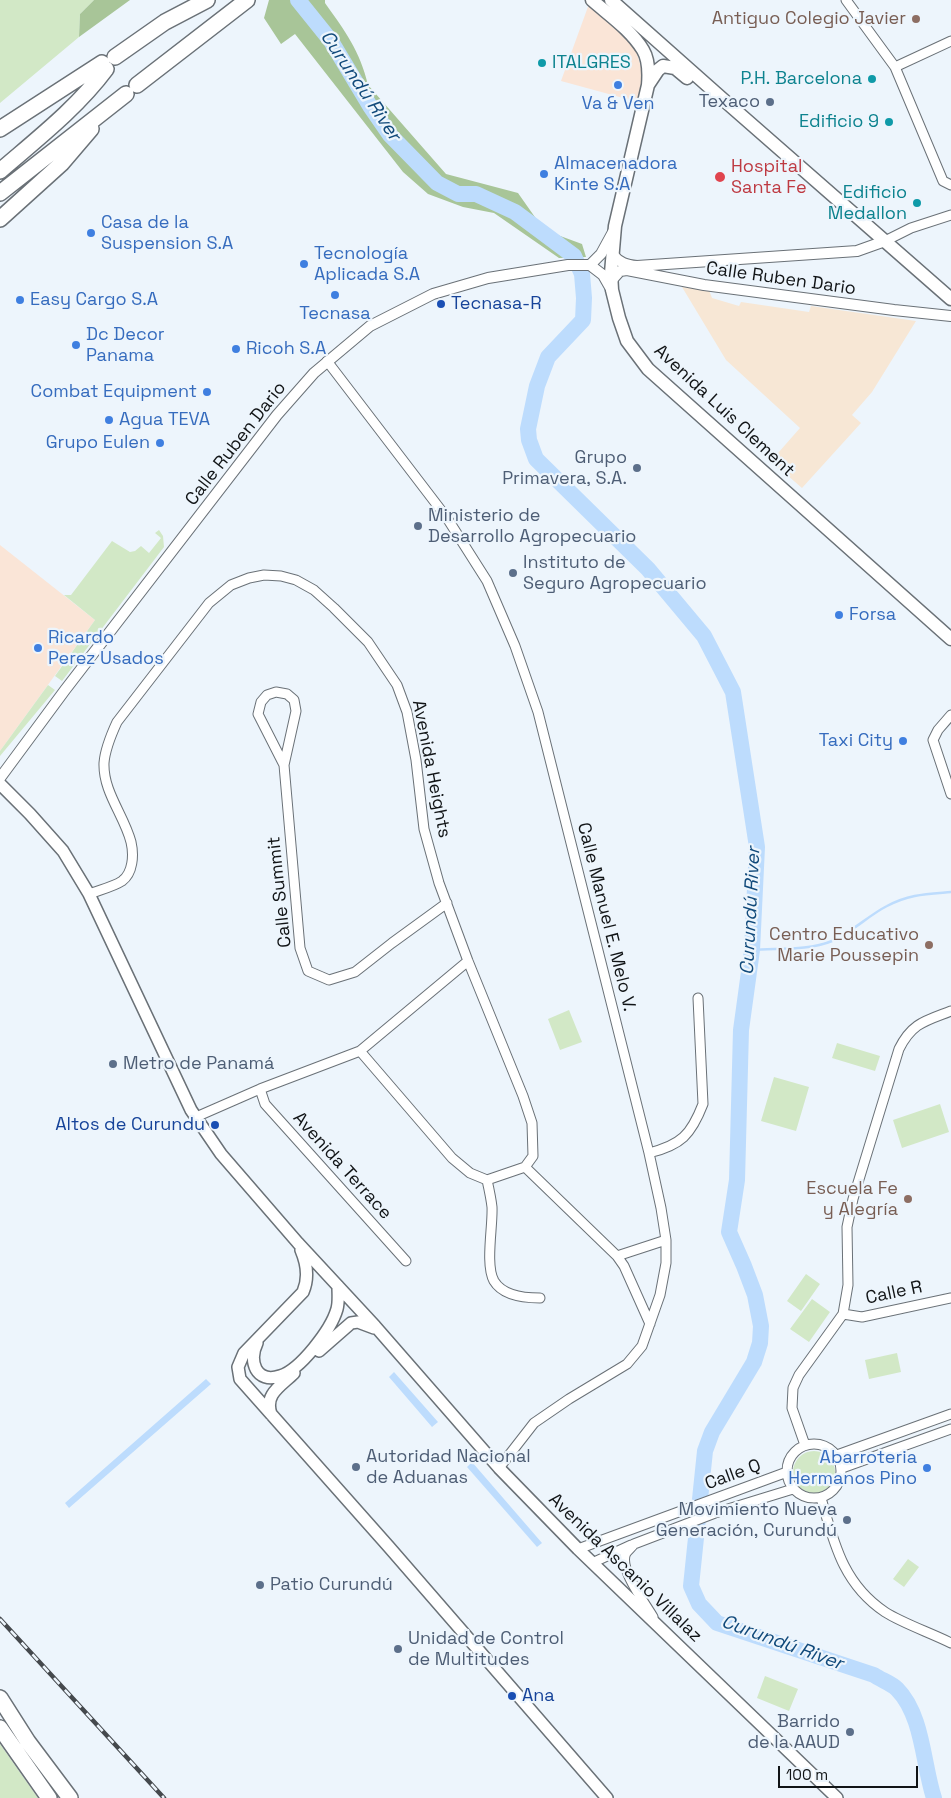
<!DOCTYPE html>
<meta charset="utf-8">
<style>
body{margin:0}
#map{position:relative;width:951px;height:1798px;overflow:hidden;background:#edf5fc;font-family:"Space Grotesk",sans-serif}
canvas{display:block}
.scale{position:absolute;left:778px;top:1766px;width:140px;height:22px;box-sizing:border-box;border:2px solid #111416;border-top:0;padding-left:6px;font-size:15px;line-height:18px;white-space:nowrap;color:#111416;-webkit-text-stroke:4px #edf5fc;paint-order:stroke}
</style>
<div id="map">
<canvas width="951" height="1798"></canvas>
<div class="scale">100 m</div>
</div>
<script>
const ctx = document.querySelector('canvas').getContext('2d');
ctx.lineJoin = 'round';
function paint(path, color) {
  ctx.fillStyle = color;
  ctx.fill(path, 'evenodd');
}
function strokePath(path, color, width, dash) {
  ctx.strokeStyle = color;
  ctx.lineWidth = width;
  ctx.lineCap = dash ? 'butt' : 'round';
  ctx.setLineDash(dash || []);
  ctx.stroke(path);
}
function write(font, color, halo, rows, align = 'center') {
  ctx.font = font + ' "Space Grotesk",sans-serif';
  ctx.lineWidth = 4.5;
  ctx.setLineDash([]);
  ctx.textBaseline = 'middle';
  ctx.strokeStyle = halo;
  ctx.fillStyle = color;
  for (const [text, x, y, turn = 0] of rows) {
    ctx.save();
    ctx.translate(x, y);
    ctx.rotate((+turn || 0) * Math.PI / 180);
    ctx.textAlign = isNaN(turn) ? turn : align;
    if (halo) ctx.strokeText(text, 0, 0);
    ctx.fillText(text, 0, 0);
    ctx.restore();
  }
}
const commercial = new Path2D(`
 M589,4L634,45L643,73L638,102L561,81Z
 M0,545L95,620L0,751Z`);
const industrial = new Path2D(`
 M682,287L709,290L712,298L739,306L741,302L809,312L811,306L916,321L872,392L852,415L861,423L802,488L771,461L800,428L726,360Z`);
const green = new Path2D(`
 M0,0H94L80,14L79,37L0,103Z
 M159,530L163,536L164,547L62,681L55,676L95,620L64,595H71L112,541L130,552L135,551L141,546L149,553L161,538L155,533Z
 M48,685L55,690L0,756V751Z
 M569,1010L582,1042L560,1050L548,1019Z
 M837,1043L880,1056L875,1071L832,1058Z
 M774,1077L809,1087L796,1131L761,1121Z
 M940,1104L949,1132L902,1148L893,1120Z
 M806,1274L820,1284L801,1311L787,1301Z
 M812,1299L830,1312L809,1342L790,1329Z
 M897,1353L901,1372L869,1379L865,1360Z
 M793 1472a21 21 0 1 1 42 0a21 21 0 1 1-42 0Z
 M908,1559L919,1567L904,1587L893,1579Z
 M765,1676L798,1689L789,1711L757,1698Z
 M0,1744L38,1798H0Z`);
const forest = new Path2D(`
 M94,0H130L79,37L80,14Z
 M269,0H325V3C345,31 360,51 368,85L446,174L518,193L544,230L582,244L586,257L559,258L494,213L463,207L428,194L403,172L295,34L281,44L264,18Z`);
const water = new Path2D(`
 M394,1372L438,1422L432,1427L389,1377Z
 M206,1379L211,1384L69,1508L65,1503Z
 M472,1462L542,1543L537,1547L467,1467Z`);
const stream = new Path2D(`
 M752,950C778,948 808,951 832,941C851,933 869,915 887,906C909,894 927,894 951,892`);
const river = new Path2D(`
 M298,0L331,41L370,106L390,135L437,183L458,194H476L515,212L574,256L582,274L584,298L583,320L548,357L537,386L528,429L529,440L536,459L648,569L704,636L733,692L757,847L752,950L741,1030L737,1180L729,1232L744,1266L755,1295L761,1326L760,1343L754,1362L712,1432L705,1451L691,1586L699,1604L717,1623L874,1675C881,1680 891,1683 897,1689C923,1715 923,1765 934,1798`);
const minor = new Path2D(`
 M846,0L895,67L943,181L951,185
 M895,67L951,41
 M885,241L911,228L951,215
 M327,361L447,518L487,581L515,646L538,712L649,1153L661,1208L666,1240V1263L660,1295L642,1346L627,1364L569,1399L534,1423L499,1468
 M951,715L938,730L933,740L951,794
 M284,765L258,714L261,702L267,695L276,692L287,694L294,700L296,711L284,765L300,948L308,971L329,980L355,972L392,943L447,903
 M89,894C99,890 113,887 122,881C133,873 134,855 131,842C124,815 103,792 104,763C105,749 111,735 117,722L209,603L231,585L249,578L264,575L281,576L296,580L314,590L334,608L368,642L397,685L407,712L416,760L424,829L439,883L468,961L523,1096L532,1123L533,1156L525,1167
 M360,1051L452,1158L470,1173L487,1180L525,1167
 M260,1089L265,1104L406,1261
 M196,1117L260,1089L360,1051L468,961
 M649,1153C681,1145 691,1135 703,1104L698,998
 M525,1167L617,1256L624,1266L650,1324
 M487,1180C489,1189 491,1198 492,1207C493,1226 485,1265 494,1281C503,1296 525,1298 540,1298
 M617,1256L666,1240
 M843,1314L862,1317L951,1298
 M787 1471a27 27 0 1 1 54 0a27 27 0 1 1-54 0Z
 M805,1445L792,1408L793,1388L799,1375L843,1314L848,1285L847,1227L853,1199L899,1049C912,1023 925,1021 951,1011
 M837,1455L951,1414
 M842,1468L951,1429
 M821,1498C834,1543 843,1584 885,1612C902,1623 931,1633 951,1643
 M578,1549L787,1472
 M592,1563L631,1545
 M653,1617C645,1603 618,1568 626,1553C628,1550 632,1547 634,1544L715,1513L793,1489`);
const tertiary = new Path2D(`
 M612,254C620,263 626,265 637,266L857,251L885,241
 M590,265L601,254L613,232
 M612,280L620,271L627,270L704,285L894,310L951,316
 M0,778L65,690L277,415L314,373L370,326L433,294L488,278L568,265H590L603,275L611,289`);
const secondary = new Path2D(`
 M0,784L30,814L63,851L89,894L191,1110L221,1154L298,1243L375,1326L499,1468L578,1549L837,1798
 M301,1250C307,1264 309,1278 303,1292L244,1353L238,1367L240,1379L389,1547L607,1798
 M257,1343C248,1361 256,1384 280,1376C300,1370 331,1330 337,1309C339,1302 338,1294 338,1286
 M319,1351L351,1323L358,1322L374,1328
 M271,1414C264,1394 281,1386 294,1373`);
const primary = new Path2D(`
 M592,0C609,15 631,30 643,50C649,60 649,73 648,85L615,226L611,273L612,290L619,318L627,341L648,369L951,639
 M611,0L726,102L951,299
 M648,85L658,70L663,66L675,68L687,78`);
const motorway = new Path2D(`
 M115,57L165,22L207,0
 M137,85L247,0
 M0,129L102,63
 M0,171C37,139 77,108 106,69
 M0,193L126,94
 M0,219L62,163L91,129
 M0,1698L28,1742L70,1798
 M0,1728L49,1798`);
const rail = new Path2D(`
 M0,1619L164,1798`);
const markers = [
 [916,19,5,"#8d6e63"],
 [542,63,5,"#0f9aa8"],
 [872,79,5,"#0f9aa8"],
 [618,85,5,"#3f7fe0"],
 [770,102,5,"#5c6f8a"],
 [889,122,5,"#0f9aa8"],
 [544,174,5,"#3f7fe0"],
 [720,177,6,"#e0444e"],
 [917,203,5,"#0f9aa8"],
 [91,233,5,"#3f7fe0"],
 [304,264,5,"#3f7fe0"],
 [335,295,5,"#3f7fe0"],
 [20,300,5,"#3f7fe0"],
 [441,304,5,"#1a4fb4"],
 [76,345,5,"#3f7fe0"],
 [236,349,5,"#3f7fe0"],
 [207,392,5,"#3f7fe0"],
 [109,420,5,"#3f7fe0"],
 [160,443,5,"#3f7fe0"],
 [637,468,5,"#5c6f8a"],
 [418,526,5,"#5c6f8a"],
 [513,573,5,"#5c6f8a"],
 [839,615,5,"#3f7fe0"],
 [38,648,5,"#3f7fe0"],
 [903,741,5,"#3f7fe0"],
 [929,945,5,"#8d6e63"],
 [113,1064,5,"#5c6f8a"],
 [215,1125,5,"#1a4fb4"],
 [908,1199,5,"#8d6e63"],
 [356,1467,5,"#5c6f8a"],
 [927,1468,5,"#3f7fe0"],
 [847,1520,5,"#5c6f8a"],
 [260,1585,5,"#5c6f8a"],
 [398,1649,5,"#5c6f8a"],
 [512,1696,5,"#1a4fb4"],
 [850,1732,5,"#5c6f8a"]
];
const educationNames = [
 ["Antiguo Colegio Javier",906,19],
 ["Centro Educativo",919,935],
 ["Marie Poussepin",919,956],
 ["Escuela Fe",898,1189],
 ["y Alegría",898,1210]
];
const cultureNames = [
 ["ITALGRES",552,63,"left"],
 ["P.H. Barcelona",862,79],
 ["Edificio 9",879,122],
 ["Edificio",907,193],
 ["Medallon",907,214]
];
const serviceNames = [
 ["Texaco",760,102,"right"],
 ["Grupo",627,458,"right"],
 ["Primavera, S.A.",627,479,"right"],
 ["Ministerio de",428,516],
 ["Desarrollo Agropecuario",428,537],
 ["Instituto de",523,563],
 ["Seguro Agropecuario",523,584],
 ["Metro de Panamá",123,1064],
 ["Autoridad Nacional",366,1457],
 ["de Aduanas",366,1478],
 ["Movimiento Nueva",837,1510,"right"],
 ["Generación, Curundú",837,1531,"right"],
 ["Patio Curundú",270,1585],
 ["Unidad de Control",408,1639],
 ["de Multitudes",408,1660],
 ["Barrido",840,1722,"right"],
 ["de la AAUD",840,1743,"right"]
];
const shopNames = [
 ["Va & Ven",618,104,"center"],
 ["Almacenadora",554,164],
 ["Kinte S.A",554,185],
 ["Casa de la",101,223],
 ["Suspension S.A",101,244],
 ["Tecnología",314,254],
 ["Aplicada S.A",314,275],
 ["Easy Cargo S.A",30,300],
 ["Tecnasa",335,314,"center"],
 ["Dc Decor",86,335],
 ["Panama",86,356],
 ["Ricoh S.A",246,349],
 ["Combat Equipment",197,392,"right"],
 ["Agua TEVA",119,420],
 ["Grupo Eulen",150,443,"right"],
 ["Forsa",849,615],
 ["Ricardo",48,638],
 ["Perez Usados",48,659],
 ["Taxi City",893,741,"right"],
 ["Abarroteria",917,1458,"right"],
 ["Hermanos Pino",917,1479,"right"]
];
const healthNames = [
 ["Hospital",731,167],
 ["Santa Fe",731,188]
];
const streetNames = [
 ["Calle Ruben Dario",781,279,8],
 ["Avenida Luis Clement",724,411,43],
 ["Calle Ruben Dario",236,444,-52],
 ["Avenida Heights",431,769,79],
 ["Calle Summit",280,892,-96],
 ["Calle Manuel E. Melo V.",606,917,76],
 ["Avenida Terrace",342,1166,48],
 ["Calle R",894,1293,-12],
 ["Calle Q",733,1475,-20],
 ["Avenida Ascanio Villalaz",625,1568,44]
];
const transitNames = [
 ["Tecnasa-R",451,304],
 ["Altos de Curundu",205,1125,"right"],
 ["Ana",522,1696]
];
const waterNames = [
 ["Curundú River",360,86,56],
 ["Curundú River",751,911,-87],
 ["Curundú River",782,1643,20]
];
paint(commercial, '#fae5d7');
paint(industrial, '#f7e7d5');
paint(green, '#d2e8c6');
paint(forest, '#a8c598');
paint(water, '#bddcfd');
strokePath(stream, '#bddcfd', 2.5);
strokePath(river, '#bddcfd', 16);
strokePath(minor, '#6a7177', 11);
strokePath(tertiary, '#6a7177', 12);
strokePath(secondary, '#6a7177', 14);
strokePath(primary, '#6a7177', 15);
strokePath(motorway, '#6a7177', 18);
strokePath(minor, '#fff', 9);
strokePath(tertiary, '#fff', 10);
strokePath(secondary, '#fff', 11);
strokePath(primary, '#fff', 12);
strokePath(motorway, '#fff', 15);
strokePath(rail, '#45494d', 4.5);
strokePath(rail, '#edf5fc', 2.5, [8]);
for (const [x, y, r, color] of markers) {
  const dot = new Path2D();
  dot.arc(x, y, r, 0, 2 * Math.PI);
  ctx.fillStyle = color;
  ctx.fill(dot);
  strokePath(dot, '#edf5fc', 2);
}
write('18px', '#785e54', '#edf5fc', educationNames, 'right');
write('18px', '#0d838f', '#edf5fc', cultureNames, 'right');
write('18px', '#4e5e75', '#edf5fc', serviceNames, 'left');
write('18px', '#366cbe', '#edf5fc', shopNames, 'left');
write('18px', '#be3a42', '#edf5fc', healthNames, 'left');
write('18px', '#111416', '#edf5fc', streetNames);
write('18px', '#164399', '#edf5fc', transitNames, 'left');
write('italic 19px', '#114a7b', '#edf5fc', waterNames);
</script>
